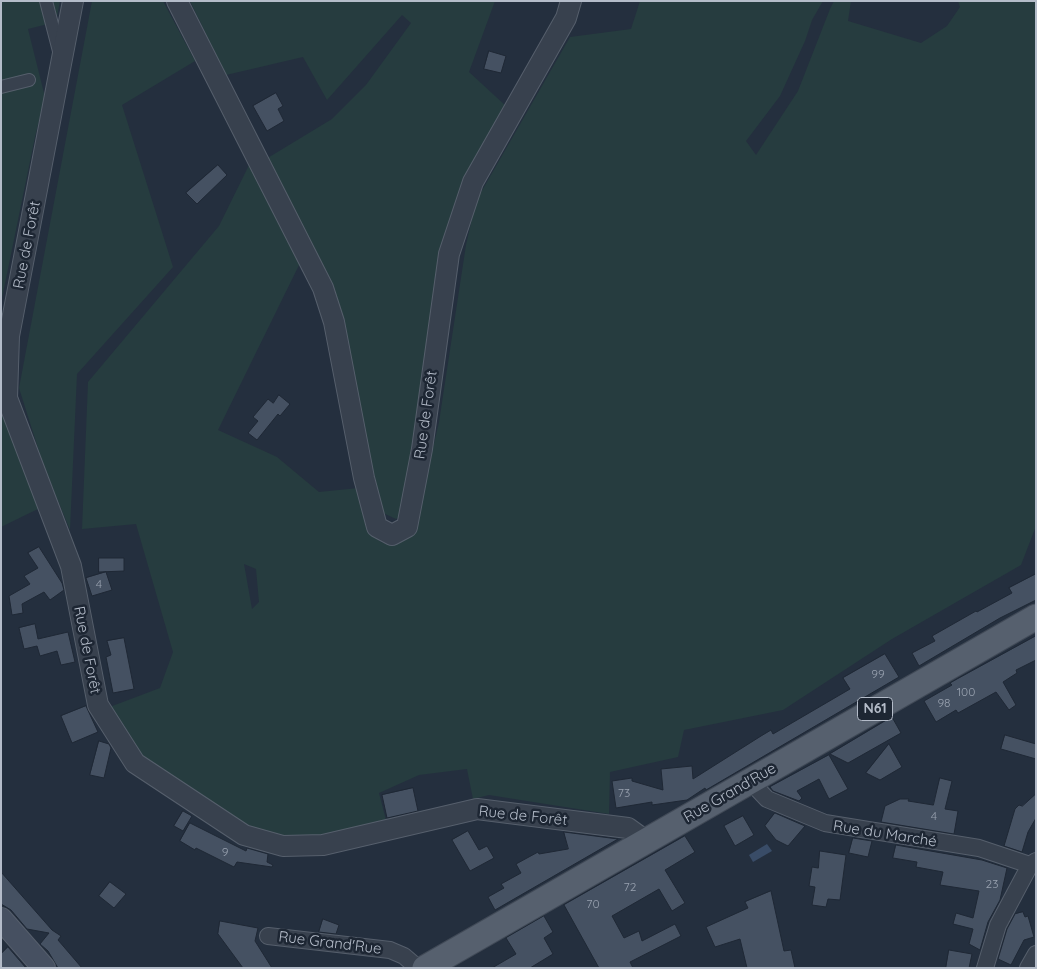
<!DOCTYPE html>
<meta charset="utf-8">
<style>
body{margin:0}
#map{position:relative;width:1037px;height:969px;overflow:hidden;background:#242f3e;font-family:Quicksand,sans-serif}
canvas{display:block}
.frame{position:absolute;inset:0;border:2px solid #b4bcc9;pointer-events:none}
</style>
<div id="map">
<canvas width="1037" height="969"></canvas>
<div class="frame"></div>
</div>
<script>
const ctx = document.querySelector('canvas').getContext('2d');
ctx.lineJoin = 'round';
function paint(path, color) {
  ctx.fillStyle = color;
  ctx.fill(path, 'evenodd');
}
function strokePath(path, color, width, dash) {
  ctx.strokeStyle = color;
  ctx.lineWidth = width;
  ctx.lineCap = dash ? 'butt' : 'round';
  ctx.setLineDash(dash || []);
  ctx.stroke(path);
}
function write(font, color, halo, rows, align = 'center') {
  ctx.font = font + ' Quicksand,sans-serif';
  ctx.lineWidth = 5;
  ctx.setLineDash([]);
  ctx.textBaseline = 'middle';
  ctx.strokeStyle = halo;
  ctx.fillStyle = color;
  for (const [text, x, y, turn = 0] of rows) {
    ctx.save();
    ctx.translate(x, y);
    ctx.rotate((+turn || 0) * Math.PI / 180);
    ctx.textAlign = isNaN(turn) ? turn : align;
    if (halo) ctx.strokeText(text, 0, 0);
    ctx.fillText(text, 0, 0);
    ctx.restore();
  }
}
const green = new Path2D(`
 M1,1H60L56,22L28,29L45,97L35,137L1,303Z
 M92,1H163L195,61L122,105L173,267L77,374L70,530L44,467L19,388Z
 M190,1H495L469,72L507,107L469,170L406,513L396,519L383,513L373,489L343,328L327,273L266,159L332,119L366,85L411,23L402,15L327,100L303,57L226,75Z
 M640,1H823L812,20L805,41L780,96L746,141L756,155L798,91L830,9L834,1H851L848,21L921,43L947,26L960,7L958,1H1036V526L1021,565L892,639L783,710L684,730L678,757L610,772L609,814L489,795L473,799L467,769L419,775L379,793L387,824L325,836L285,837L244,826L144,759L107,708L160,688L173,652L136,524L82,529L88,382L219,226L250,163L302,259L218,430L277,457L319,492L359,488C364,507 365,545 392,544C403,543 408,538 414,530L439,422L466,245L476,201L570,37L631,29ZM244,564L256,569L259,602L252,609Z
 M1,408L42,507L1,527Z`);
const water = new Path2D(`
 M767,844L772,851L753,862L749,855Z`);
const building = new Path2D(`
 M489,51L506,56L501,73L484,69Z
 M276,93L283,106L278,109L284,121L267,131L253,106Z
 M218,165L227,175L197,204L186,193Z
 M279,395L290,404L280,416L278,414L257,440L248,433L258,421L253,417L268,399L273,403Z
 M39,547L62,583L64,590L50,600L44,592L22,604L23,613L12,615L9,596L30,584L24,576L38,568L28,553Z
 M99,558H124V571L99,572Z
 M106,572L112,590L92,596L86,578Z
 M1036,574V600L1000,618L919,666L912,653L935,641L932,636L976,611L977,612L1012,593L1009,588Z
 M35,624L38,639L68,632L75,662L61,665L57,651L40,656L37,646L24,649L19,628Z
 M1036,636V660L1016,670L1017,673L1003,682L1016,705L1009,710L996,692L958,713L956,710L936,722L924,701L952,685L950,683L957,679Z
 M124,638L134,689L113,693L106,657L111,655L107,641Z
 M885,654L899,677L706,790L705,788L687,800L652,805V802L616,808L612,781L632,778V781L663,790L661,769L692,766L693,779L761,736L771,730L773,734L850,689L843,678Z
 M86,706L98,732L72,743L61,716Z
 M892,717L901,733L848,763L830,754Z
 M1005,735L1036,744V759L1001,749Z
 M99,741L109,744L111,748L104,778L90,775Z
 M889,744L902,767L880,780L866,773Z
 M829,755L848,789L829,799L819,779L797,791L802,798L799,801L773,791L770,787Z
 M940,778L952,781L945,809L958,811L954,834L881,822L885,806L900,799H909L908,801L933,805Z
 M413,788L418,811L387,818L382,795Z
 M1036,794V818L1028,832L1022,852L1004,846L1015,809L1019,805L1022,806Z
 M183,811L192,816L183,831L174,826Z
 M775,813L805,826L788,846L776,840L765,826Z
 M743,816L754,835L735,846L724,826Z
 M190,823L246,851L247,848L268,854L267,862L273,865L272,867L237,862L234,867L196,848L195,850L180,841Z
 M468,831L479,850L487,846L494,858L470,871L452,840Z
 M564,832L618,839L495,910L488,897L504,888L501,884L521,873L516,864L538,852L539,854L568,849Z
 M685,836L695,852L665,870L685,903L672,911L659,889L612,916L624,938L639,931L642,941L675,924L681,936L630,962L633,968H599L564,905Z
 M853,838L872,841L868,857L849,853Z
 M896,845L982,860L1007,868L1000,900L988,922L980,950L969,944L973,929L953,924L956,913L973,918L979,891L940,885L943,872L916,867L917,862L893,858Z
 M820,851L846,855L840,900L828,899L826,907L812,905L815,887L809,886L812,867L818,868Z
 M1,872L52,930L61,936L58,940L82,968H58L48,951L40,944L49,933L27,929L11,910L1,904Z
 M110,882L126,894L114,908L99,896Z
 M771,891L784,951L791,950L795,968H747L740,939L715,947L706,927L748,908L745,902Z
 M1023,912L1025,917L1028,916L1034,937L1024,940L1011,965L998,959L1007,929L1015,914Z
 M544,916L553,932L544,938L553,954L530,968H492L516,954L506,938Z
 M323,919L339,925L336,934L319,932Z
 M220,921L258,928L255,941L272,968H243L218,934Z
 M8,947L26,968H1V954Z
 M949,950L972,954L969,968H946Z`);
const pedestrian = new Path2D(`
 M46,1L60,55
 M1,87L29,80`);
const minor = new Path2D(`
 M750,781L767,799L825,823L979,848L1030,865
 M268,936L390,950L404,956L418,968
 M985,968L998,925L1030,865L1036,861
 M1028,968L1036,954`);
const tertiary = new Path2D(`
 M73,1L9,336L7,398L71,566L98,705L135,763L244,835L283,846L323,845L477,809L628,828L646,841
 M177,1L323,288L334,322L364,478L377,527L392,535L407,527L422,449L449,254L473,182L566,18L571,1`);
const secondary = new Path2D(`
 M1,919L44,968`);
const primary = new Path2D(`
 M425,968L1036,617`);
const numberNames = [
 ["4",99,584],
 ["99",878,674],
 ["100",966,692],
 ["98",944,703],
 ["73",624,793],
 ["4",934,816],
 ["9",225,852],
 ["23",992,884],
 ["72",630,887],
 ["70",593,904]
];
const shields = [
 [875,709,35]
];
const shieldNames = [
 ["N61",875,709]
];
const streetNames = [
 ["Rue de Forêt",27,245,-79],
 ["Rue de Forêt",426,415,-82],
 ["Rue de Forêt",87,650,79],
 ["Rue Grand'Rue",730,793,-30],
 ["Rue de Forêt",523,816,6],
 ["Rue du Marché",885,834,9],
 ["Rue Grand'Rue",330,943,7]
];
paint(green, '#263c3f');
paint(water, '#394c67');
paint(building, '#455162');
strokePath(building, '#1f2835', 1);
strokePath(pedestrian, '#565f6c', 14);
strokePath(minor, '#565f6c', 18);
strokePath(tertiary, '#565f6c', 22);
strokePath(secondary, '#565f6c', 24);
strokePath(primary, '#414a57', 27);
strokePath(pedestrian, '#38414e', 12);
strokePath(minor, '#38414e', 16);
strokePath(tertiary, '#38414e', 20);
strokePath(secondary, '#465061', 22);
strokePath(primary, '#56606e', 25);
write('12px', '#98a1af', null, numberNames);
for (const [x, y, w] of shields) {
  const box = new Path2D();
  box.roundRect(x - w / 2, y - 11.5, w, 23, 4);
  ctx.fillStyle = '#1d2633';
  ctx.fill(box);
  strokePath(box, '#b4bcc9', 1);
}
write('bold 14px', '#b4bcc9', null, shieldNames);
write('15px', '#b4bcc9', '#1d2633', streetNames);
</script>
